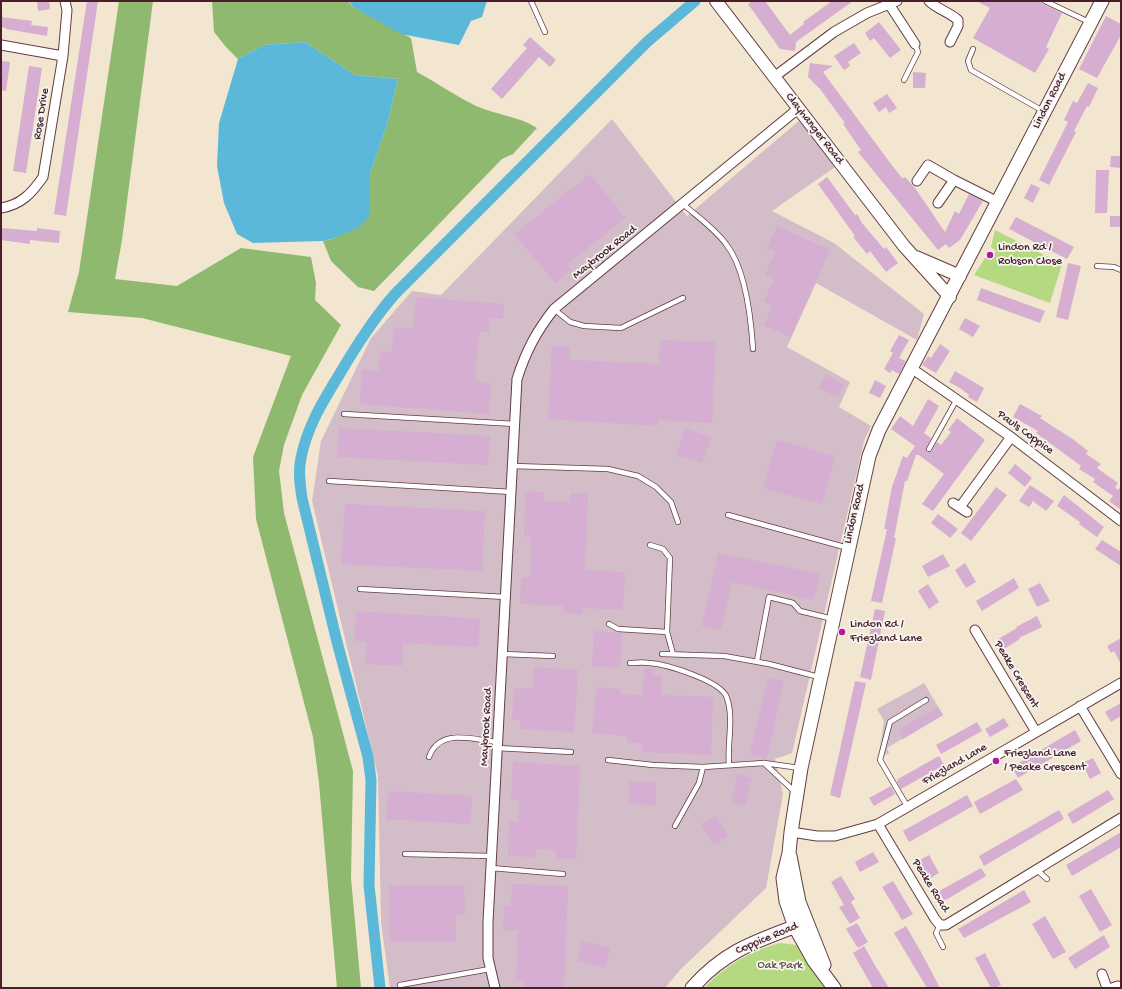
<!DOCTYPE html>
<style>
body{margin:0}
#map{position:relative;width:1122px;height:989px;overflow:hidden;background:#f2e6d0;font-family:"Gochi Hand",sans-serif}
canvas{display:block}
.frame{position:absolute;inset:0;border:2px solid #4a1f2b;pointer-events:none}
</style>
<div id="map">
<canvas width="1122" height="989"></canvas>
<div class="frame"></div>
</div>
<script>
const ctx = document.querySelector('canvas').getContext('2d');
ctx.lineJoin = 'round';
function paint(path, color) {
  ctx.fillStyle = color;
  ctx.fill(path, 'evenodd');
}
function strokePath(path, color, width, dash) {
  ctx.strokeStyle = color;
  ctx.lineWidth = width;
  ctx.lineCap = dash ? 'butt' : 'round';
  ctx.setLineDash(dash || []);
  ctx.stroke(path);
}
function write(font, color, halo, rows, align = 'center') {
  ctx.font = font + ' "Gochi Hand",sans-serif';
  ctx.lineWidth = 3.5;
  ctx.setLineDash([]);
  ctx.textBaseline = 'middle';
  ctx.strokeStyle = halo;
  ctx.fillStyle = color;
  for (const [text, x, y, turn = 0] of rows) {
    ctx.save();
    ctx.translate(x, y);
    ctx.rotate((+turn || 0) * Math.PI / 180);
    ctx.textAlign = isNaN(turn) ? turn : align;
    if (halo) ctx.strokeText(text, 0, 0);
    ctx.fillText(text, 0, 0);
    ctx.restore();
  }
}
const industrial = new Path2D(`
 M612,119L687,216L800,120L835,167L772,211L834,243L924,314L917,340L816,283L787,347L850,382L839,407L871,426L864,441L792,753L775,759L783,794L766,888L680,970L665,988H390L381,922L378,776L312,501L321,441L371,338L412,291L441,295Z
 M924,683L943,715L887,748L889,753L878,759L884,721L877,709Z`);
const green = new Path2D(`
 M995,230L1062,264L1050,303L974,275L985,258L991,260L996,251L991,247Z
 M780,943L796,945L802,950L824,988H704C726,965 750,951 780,943Z`);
const forest = new Path2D(`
 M119,1H153L122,240L115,279L177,286L241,248L311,257L316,283L315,300L341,325L302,395L284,445L279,471L284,513L353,771L351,878L361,988H337L319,783L313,737L256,519L253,457L291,356L142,318L68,312L79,272Z
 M212,1H348L353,7L411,38L417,72C437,83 456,96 476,106C496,115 519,116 537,128L513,154L502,159L374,291L358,287L331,261L323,241L333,239L370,216V174L387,125L398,79L355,75L305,42L264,45L238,59L226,47L214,32Z`);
const water = new Path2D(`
 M349,1H487L482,17L471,21L459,45L401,34L353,7Z
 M305,42L355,75L398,79L387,125L370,174V216L360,227L332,239L323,241L253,243L237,234L224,203L217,166L219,123L238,59L264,45Z`);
const canal = new Path2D(`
 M380,988L369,885L371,780L368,757L337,642L302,498C300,485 298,471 301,458C307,427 323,401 339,375C356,346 373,319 395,294L647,42L695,1`);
const building = new Path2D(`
 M37,1H49L50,9L38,11Z
 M87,1H98L66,216L54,214Z
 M753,1H765L790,35L804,24L803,22L832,1H853L796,42L795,51L780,49L748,4Z
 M976,1H1041L1043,4L1062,13L1046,47L1049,49L1035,73L973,38L990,8Z
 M1106,16L1121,24V35L1097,78L1079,69Z
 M1,17L32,21L31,25L48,27L47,36L6,29V28L1,27Z
 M879,22L901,50L890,58L874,38L870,41L865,33Z
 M530,37L556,60L550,67L539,57L502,99L491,89L527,48L523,45Z
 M854,43L861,53L848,62L850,66L844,70L834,56Z
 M1,61L10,62L6,91L1,90Z
 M810,63L833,66L823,72L888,160L902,178L905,177L915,188L945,232L955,211L959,214L969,194L983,201L960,240L949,248L946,244L938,250L858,152L861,150L843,124L845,123L820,89L808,77Z
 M29,66L42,68L26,173L13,171Z
 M913,72L926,73L925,88H913Z
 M1088,83L1098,88L1089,107L1087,106L1074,131L1076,132L1049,185L1039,180L1068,122L1064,120L1073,101L1077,103Z
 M887,94L897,108L889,113L886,107L879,112L873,103Z
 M1111,156H1121V168L1110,167Z
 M1096,170H1109L1107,213H1095Z
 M590,174L625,218L568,264L571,269L555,283L515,234Z
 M827,177L855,215L857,214L862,223L884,249L886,247L898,263L886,272L870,251L867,254L853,237L855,236L818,184Z
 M1031,184L1040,188L1033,203L1024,198Z
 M1110,216H1121V227H1110Z
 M1016,217L1074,247L1067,259L1009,229Z
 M777,226L830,250L791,337L764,325L773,305L764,301L774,280L765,275L775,252L767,248Z
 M1,228L37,231V228L60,231L59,243L30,240V244L1,240Z
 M1068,263L1081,266L1068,320L1056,317Z
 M981,288L1045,311L1040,323L977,300Z
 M416,297L504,304L503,319L490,318L489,332H479L475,381L491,383L489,414L360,404L362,370L379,371L380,351L392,352L394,327L413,329Z
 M965,318L980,326L973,337L959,329Z
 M899,335L909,340L899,358L906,361L899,374L892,370L890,373L884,369L893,353L890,351Z
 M660,340L716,342L712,423L658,420V426L548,419L552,346L570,347V360L659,364Z
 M940,344L950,351L936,373L922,365L928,356L931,358Z
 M955,371L984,388L977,402L968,397L969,395L960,388L949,382Z
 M826,375L844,385L838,397L819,388Z
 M875,380L886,386L880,398L869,393Z
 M928,399L939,406L924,433L931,438L926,448L927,452H931L937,442L941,445L951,432L948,430L957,418L985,440L933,511L922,504L944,474L919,455H916L907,481H905L894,538H896L882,603L871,601L887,529H884L892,487L903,456L907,458L915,446L891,429L900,416L913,426Z
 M1020,404L1042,416L1040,418L1074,440L1088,451L1086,454L1101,464L1097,468L1118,483L1115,487L1118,490L1121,486V510L1109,501L1113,496L1093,482L1095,479L1079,469L1081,466L1036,433L1038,431L1013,417Z
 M339,428L490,436L488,465L337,457Z
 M685,428L711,437L702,463L676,455Z
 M777,440L835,456L822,504L763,488Z
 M1015,464L1032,478L1025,487L1008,473Z
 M1030,485L1054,501L1046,511L1033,501L1029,507L1019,501Z
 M996,487L1007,495L971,541L961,533Z
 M525,491L544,492V501L570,502V493L588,494L585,570L625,572L623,610L583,608V614L563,613L564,606L520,604L521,578H530L531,537H524Z
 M1064,495L1104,527L1097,537L1079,524L1080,522L1057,506Z
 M345,504L485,511L482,571L341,564Z
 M938,514L958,529L950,538L931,523Z
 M1102,540L1121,552V566L1095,549Z
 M718,553L820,574L814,600L732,582L721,630L702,626Z
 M943,554L950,566L928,577L922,566Z
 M965,563L976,582L966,588L955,570Z
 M1014,578L1019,588L982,611L976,601Z
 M1040,583L1050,601L1037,607L1028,589Z
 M928,584L939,602L929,609L918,591Z
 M875,609L885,611L871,680L860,677Z
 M356,611L480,619L478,647L403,643L402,666L365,664L367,642L355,641Z
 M1037,616L1042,627L1019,638L1020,639L1004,649L998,639L1017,628L1016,627Z
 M594,631L622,633L620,668L592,666Z
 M1121,638V664L1114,651L1111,653L1107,646Z
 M534,667L578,670L574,732L520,729L521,720L512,719L514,688L533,689Z
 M644,668L654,669L653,675L662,676L661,695L713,697L711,755L642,752V743H627V736L592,733L596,687L620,689V694L643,695Z
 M768,677L784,681L767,758L750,754Z
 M855,681L866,683L840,798L830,795Z
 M1121,703V716L1111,722L1105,712Z
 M938,707L943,715L903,739L898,730Z
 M1004,718L1009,726L990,737L985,729Z
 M977,722L982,731L941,754L936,745Z
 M1075,730L1081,741L1018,778L1012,767Z
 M939,756L944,765L901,789L897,782L898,779Z
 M1093,758L1101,773L1090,779L1082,763Z
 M513,762L580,766L576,859L556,858V850L536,849L535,857L508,856L509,821L518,822L519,800L511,799Z
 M738,774L752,778L745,806L731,802Z
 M1016,779L1023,790L980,814L974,802Z
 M629,782H656V805L629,804Z
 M891,786L895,794L874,806L869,798Z
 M1108,790L1114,799L1073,824L1067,814Z
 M388,791L472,796L470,824L386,819Z
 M967,795L973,806L909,842L903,831Z
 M1059,810L1064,819L984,866L979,856Z
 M716,816L728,836L714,845L702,825Z
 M1121,832V847L1072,876L1066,865Z
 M873,852L879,862L860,872L855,862Z
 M929,855L939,873L929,879L918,861Z
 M981,868L986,876L944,901L939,891Z
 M841,876L855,899L851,902L860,918L850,924L839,907L844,905L831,882Z
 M893,881L913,914L902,920L882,887Z
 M512,884L568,886L564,988H524V981H516L518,931L503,930L504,906H511Z
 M464,885L465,914L456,915V941L390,942L389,886Z
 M1091,889L1112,925L1100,932L1079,896Z
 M1024,890L1031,902L964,938L958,929Z
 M1045,916L1066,952L1053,959L1032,924Z
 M857,923L868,942L858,948L846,929Z
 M906,926L921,952L940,988H927L894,933Z
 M1104,935L1110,947L1075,969L1068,958Z
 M582,941L610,948L605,968L577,960Z
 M864,946L876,967L889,988H873L853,953Z
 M985,953L1001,985L995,988H991L975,958Z`);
const service = new Path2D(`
 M531,1L545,32
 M1045,1L1089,22
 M973,49L968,61L971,70L1043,111
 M904,80L918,52L915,44
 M684,205C698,217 715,229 726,244C746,269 751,318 753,349
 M1097,266L1114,267L1121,270
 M554,309L570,322L584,326L621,328L683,298
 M344,414L515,424
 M929,449L957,399
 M513,466L608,469L638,476L656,487L671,502L678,522
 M329,481L512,492
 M728,515L848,548
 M650,545L663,549L670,558L667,632L673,654
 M360,589L506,597
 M609,624L618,629L667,632
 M503,654L553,656
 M662,654L724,656L769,664L819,677
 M757,661L769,597L793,603L800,611L833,619
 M630,663C636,663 643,662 649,663C666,664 722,681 727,698C734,719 727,743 729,765
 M497,748L571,752
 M429,757C440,727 473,740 498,742
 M608,760L653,765L703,767L764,763L800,768
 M764,763L795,792
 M907,806L880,760L890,722L926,700
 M675,826L699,783L703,767
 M405,854L491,856
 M491,868L563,874
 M1036,869L1047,879
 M940,925L936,933L943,947
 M400,985L490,969`);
const minor = new Path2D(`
 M929,1C937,9 949,12 958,20V26L950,42
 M889,4L915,44
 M1,45L63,56
 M774,77L834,32L867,13L897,1
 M917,181L928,165L954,180L998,202
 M938,203L954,180
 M1,208C21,205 32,193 43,177L63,56L67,10L65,1
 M911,368L1011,437L1121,521
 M953,503L967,512
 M960,507L1011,437
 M975,630L1036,732
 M1080,706L1121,774
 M878,824L935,919L940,925H946L1121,818
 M791,832L817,836H835L878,824L1121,683
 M1102,974L1107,988
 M495,988L488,958V922L517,379C526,351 536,332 554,309L799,108
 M1112,988L1118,986`);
const tertiary = new Path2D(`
 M716,1L904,246L950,297
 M916,257L960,276`);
const secondary = new Path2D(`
 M790,856L799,902L824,965
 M692,988C726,949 760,940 807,922
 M834,988L814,961L795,927L786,901L783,878L789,853L791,832L801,768L869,456L879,430L1102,1`);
const markers = [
 [990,255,4,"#b5179e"],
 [842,632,4,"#b5179e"],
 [996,761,4,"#b5179e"]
];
const streetNames = [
 ["Lindon Road",1050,101,-63],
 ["Rose Drive",42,114,-81],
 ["Clayhanger Road",814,129,52],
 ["Maybrook Road",605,253,-39],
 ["Pauls Coppice",1025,433,36],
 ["Lindon Road",855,514,-77],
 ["Peake Crescent",1016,675,59],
 ["Maybrook Road",487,727,-87],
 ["Friezland Lane",955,765,-30],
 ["Peake Road",930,886,58],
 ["Coppice Road",767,939,-23]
];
const poiNames = [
 ["Lindon Rd /",998,248],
 ["Robson Close",998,262],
 ["Lindon Rd /",850,625],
 ["Friezland Lane",850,639],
 ["Friezland Lane",1004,754],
 ["/ Peake Crescent",1004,768]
];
const parkNames = [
 ["Oak Park",780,966]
];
paint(industrial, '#d2bdc8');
paint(green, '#b4d981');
paint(forest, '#8fb96f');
paint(water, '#5bb8d9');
strokePath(canal, '#5bb8d9', 11);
paint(building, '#d5aed1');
strokePath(service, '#633d44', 6);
strokePath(minor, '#633d44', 11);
strokePath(tertiary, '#633d44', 14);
strokePath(secondary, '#633d44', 15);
strokePath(service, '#fff', 4.5);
strokePath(minor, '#fff', 9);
strokePath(tertiary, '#fff', 12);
strokePath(secondary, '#fff', 13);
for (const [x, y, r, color] of markers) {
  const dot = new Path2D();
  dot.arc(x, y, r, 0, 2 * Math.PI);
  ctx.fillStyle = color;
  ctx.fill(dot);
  strokePath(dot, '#f6f6f2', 1.5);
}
write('12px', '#4a1f2b', '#f6f6f2', streetNames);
write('12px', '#4a1f2b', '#f6f6f2', poiNames, 'left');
write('12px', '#644e40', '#f6f6f2', parkNames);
</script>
